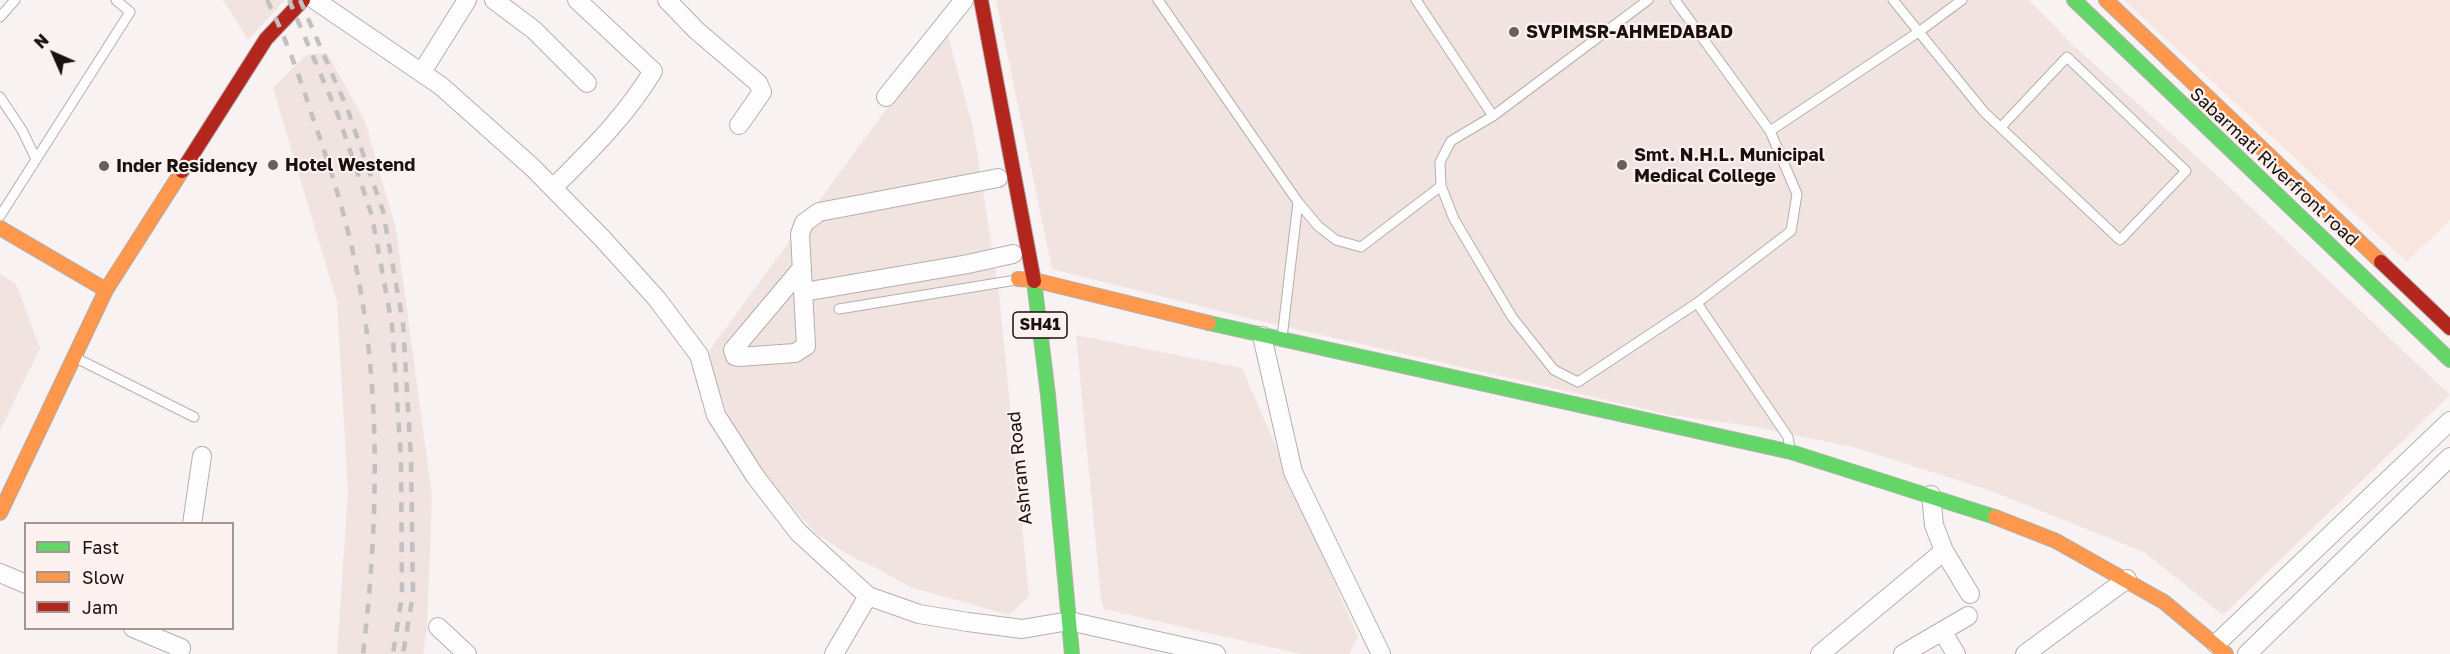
<!DOCTYPE html>
<style>
body{margin:0}
#map{position:relative;width:2450px;height:654px;overflow:hidden;background:#f8f3f2;font-family:"Golos Text",sans-serif}
canvas{display:block}
.legend{position:absolute;left:24px;top:522px;width:210px;height:108px;box-sizing:border-box;background:#fcf1ee;border:2px solid #a19794;margin:0;padding:8px 10px;list-style:none;font-size:18px;color:#19110e}
.legend li{display:flex;align-items:center;gap:12px;height:30px}
.legend b{width:30px;border:2px solid #a19794}
.north{position:absolute;left:24px;top:24px;width:60px;height:60px;-webkit-text-stroke:4px #fcf1ee;paint-order:stroke;rotate:315deg;font-size:16px;font-weight:700;line-height:24px;text-align:center;color:#19110e}
.north::after{content:'';display:block;margin:auto;width:21px;height:27px;background:#19110e;clip-path:polygon(50% 0,100% 100%,50% 72%,0 100%)}
</style>
<div id="map">
<canvas width="2450" height="654"></canvas>
<ul class="legend">
<li><b style="height:8px;background:#63d668"></b>Fast</li>
<li><b style="height:8px;background:#ff974d"></b>Slow</li>
<li><b style="height:8px;background:#b3261e"></b>Jam</li>
</ul>
<div class="north">N</div>
</div>
<script>
const ctx = document.querySelector('canvas').getContext('2d');
ctx.lineJoin = 'round';
function paint(path, color) {
  ctx.fillStyle = color;
  ctx.fill(path, 'evenodd');
}
function strokePath(path, color, width, dash) {
  ctx.strokeStyle = color;
  ctx.lineWidth = width;
  ctx.lineCap = dash ? 'butt' : 'round';
  ctx.setLineDash(dash || []);
  ctx.stroke(path);
}
function write(font, color, halo, rows, align = 'center') {
  ctx.font = font + ' "Golos Text",sans-serif';
  ctx.lineWidth = 4.5;
  ctx.setLineDash([]);
  ctx.textBaseline = 'middle';
  ctx.strokeStyle = halo;
  ctx.fillStyle = color;
  for (const [text, x, y, turn = 0] of rows) {
    ctx.save();
    ctx.translate(x, y);
    ctx.rotate((+turn || 0) * Math.PI / 180);
    ctx.textAlign = isNaN(turn) ? turn : align;
    if (halo) ctx.strokeText(text, 0, 0);
    ctx.fillText(text, 0, 0);
    ctx.restore();
  }
}
const built = new Path2D(`
 M223,0H285L248,40Z
 M996,0H2029L2073,45L2209,168L2450,395L2223,615L2144,552L1989,490L1853,447L1750,426L1671,415L1256,320L1052,269Z
 M946,28L974,132L999,294L1029,596L1009,615L910,587L882,571L849,555L814,532L778,491L736,435L706,358L709,351Z
 M327,53L365,121L396,229L432,496L427,629L423,654H337L348,493L337,302L273,88L306,55Z
 M0,274L16,284L40,348L0,431Z
 M1076,335L1242,368L1358,637L1349,654H1301L1104,609L1101,598Z`);
const green = new Path2D(`
 M2124,0H2450V220L2407,262Z`);
const lane = new Path2D(`
 M1158,0L1298,202L1282,338
 M1416,0L1493,116
 M1675,0L1770,131
 M1893,0L1984,112L2120,240L2186,171L2067,57L2002,126
 M0,17L15,0
 M0,97L22,130L36,159
 M1441,186L1440,162L1451,141L1493,116L1648,0
 M1298,202L1318,226L1336,240L1361,247L1441,186L1454,219L1512,317L1554,370L1578,382L1697,303L1788,437L1790,449
 M0,216L130,12L116,0
 M1697,303L1791,231L1797,194L1770,131L1920,31L1962,0
 M839,309L1016,280
 M76,358L194,417`);
const street = new Path2D(`
 M315,0L441,86L532,167L601,237L657,299L699,355L716,415L755,476L798,532L868,596L919,614L968,622L1022,629L1069,621L1216,654
 M494,0L534,30L587,83
 M667,0L696,30L758,83L762,92L739,125
 M422,72L467,0
 M886,97L964,0
 M553,188C590,151 626,116 653,71L577,0
 M802,268L733,350L735,356L739,357L795,353L806,346L800,234L804,223L819,212L998,178
 M804,292L968,264L1013,254
 M1262,336L1293,472L1381,654
 M192,524L202,456
 M1944,551L1970,594
 M0,573L26,584
 M438,627L467,654
 M133,628L181,648L179,654
 M1942,631L1956,654
 M2216,644L2450,421
 M834,654L868,596
 M1820,654L1944,551L1934,525L1931,495
 M1903,654L1968,616
 M2025,654L2127,579
 M2247,654L2450,457`);
const fast = new Path2D(`
 M2074,0L2450,360
 M1034,281L1048,395L1072,654
 M1209,323L1791,452L1995,517`);
const slow = new Path2D(`
 M2106,0L2381,262
 M0,228L106,290
 M1018,279L1034,280L1209,323
 M0,513L106,290L182,171
 M1995,517L2056,541L2164,602L2226,654`);
const jam = new Path2D(`
 M981,0L1034,281
 M182,171L266,39L303,0
 M2381,262L2450,328`);
const rail = new Path2D(`
 M267,0C286,38 300,78 313,118C333,175 351,233 361,293C381,411 377,535 363,654
 M289,0L338,115L372,216L392,325L401,459L402,595L393,654
 M300,0L347,108L383,211L403,323L411,458L413,594L403,654`);
const markers = [
 [1514,32,6,"#67605e"],
 [273,165,6,"#67605e"],
 [1622,165,6,"#67605e"],
 [104,166,6,"#67605e"]
];
const shields = [
 [1040,325,54]
];
const shieldNames = [
 ["SH41",1040,325]
];
const poiNames = [
 ["SVPIMSR-AHMEDABAD",1526,32],
 ["Smt. N.H.L. Municipal",1634,155],
 ["Medical College",1634,176],
 ["Hotel Westend",285,165],
 ["Inder Residency",116,166]
];
const streetNames = [
 ["Sabarmati Riverfront road",2274,167,43],
 ["Ashram Road",1020,468,-96]
];
paint(built, '#f1e3df');
paint(green, '#f8e5df');
strokePath(lane, '#b5afad', 11);
strokePath(street, '#b5afad', 20);
strokePath(fast, '#b5afad', 16);
strokePath(slow, '#b5afad', 16);
strokePath(jam, '#b5afad', 16);
strokePath(lane, '#fefdfd', 9);
strokePath(street, '#fefdfd', 18);
strokePath(fast, '#63d668', 14);
strokePath(slow, '#ff974d', 14);
strokePath(jam, '#b3261e', 14);
strokePath(rail, '#c2c0c0', 4.5, [10, 10]);
for (const [x, y, r, color] of markers) {
  const dot = new Path2D();
  dot.arc(x, y, r, 0, 2 * Math.PI);
  ctx.fillStyle = color;
  ctx.fill(dot);
  strokePath(dot, '#fcf1ee', 2);
}
for (const [x, y, w] of shields) {
  const box = new Path2D();
  box.roundRect(x - w / 2, y - 13, w, 26, 4.5);
  ctx.fillStyle = '#fcf1ee';
  ctx.fill(box);
  strokePath(box, '#19110e', 1.5);
}
write('bold 16px', '#19110e', null, shieldNames);
write('bold 18px', '#19110e', '#fcf1ee', poiNames, 'left');
write('18px', '#19110e', '#fcf1ee', streetNames);
</script>
